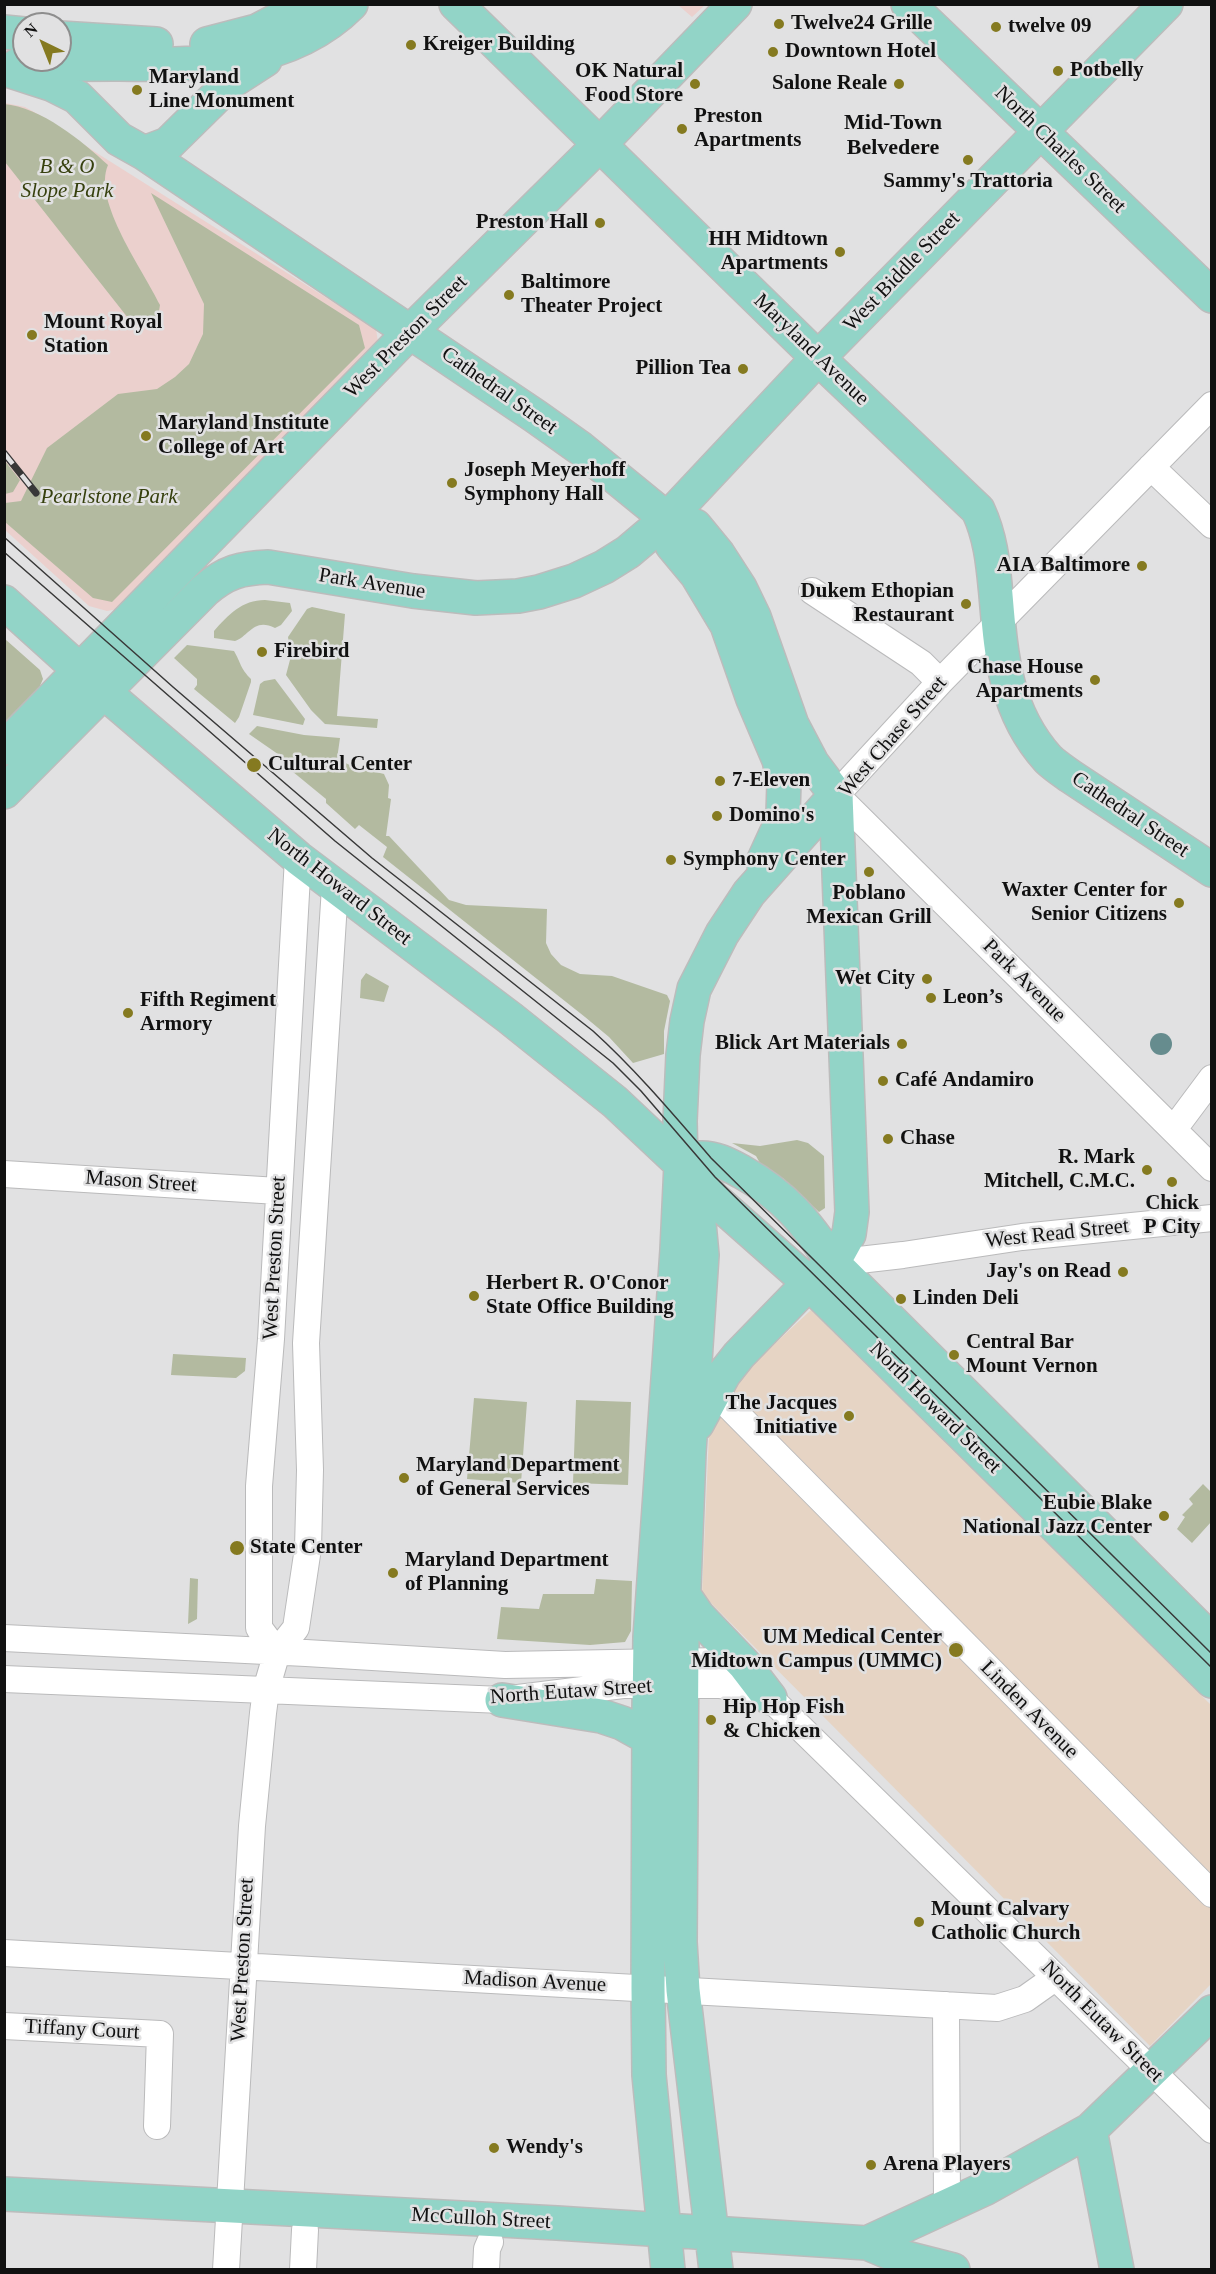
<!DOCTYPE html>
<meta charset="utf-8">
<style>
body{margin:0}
#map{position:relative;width:1216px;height:2274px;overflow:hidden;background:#e1e1e2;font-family:"Times New Roman",serif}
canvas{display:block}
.frame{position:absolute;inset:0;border:6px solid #111;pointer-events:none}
.north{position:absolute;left:12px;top:12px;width:60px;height:60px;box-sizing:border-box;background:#e1e1e2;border:2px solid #8e8e8e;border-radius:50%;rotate:317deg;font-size:16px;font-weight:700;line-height:24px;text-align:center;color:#111}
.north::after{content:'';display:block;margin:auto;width:21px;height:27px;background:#857a20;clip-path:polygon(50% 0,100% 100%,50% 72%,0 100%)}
</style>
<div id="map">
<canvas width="1216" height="2274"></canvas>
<div class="frame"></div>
<div class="north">N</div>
</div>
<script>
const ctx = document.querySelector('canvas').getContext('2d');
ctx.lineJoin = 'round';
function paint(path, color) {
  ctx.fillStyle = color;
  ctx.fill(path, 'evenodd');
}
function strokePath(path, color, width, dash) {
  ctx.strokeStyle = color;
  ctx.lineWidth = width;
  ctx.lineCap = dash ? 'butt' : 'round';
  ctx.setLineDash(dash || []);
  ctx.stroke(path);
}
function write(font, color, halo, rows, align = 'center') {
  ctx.font = font + ' "Times New Roman",serif';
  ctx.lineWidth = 5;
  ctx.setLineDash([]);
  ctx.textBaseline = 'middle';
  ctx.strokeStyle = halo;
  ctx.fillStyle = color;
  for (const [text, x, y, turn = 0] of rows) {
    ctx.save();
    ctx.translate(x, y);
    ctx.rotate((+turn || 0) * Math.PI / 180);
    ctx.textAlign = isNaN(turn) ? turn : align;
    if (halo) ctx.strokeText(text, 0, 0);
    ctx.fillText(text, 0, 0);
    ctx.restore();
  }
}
const education = new Path2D(`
 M678,5H705L692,17Z
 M5,103L25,107L47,119L92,150L376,329L378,342L118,609L107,611L89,606L5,530Z`);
const medical = new Path2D(`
 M811,1310L1211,1705V1984L1150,2046L702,1594L709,1434L740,1376Z`);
const green = new Path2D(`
 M4,104C41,107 82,141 108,165C92,201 144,271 160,305L158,317C151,327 142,329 132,323L5,162Z
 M151,193L359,325L365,348L112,602L93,598L5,522V503L21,501L47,448L118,394L157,389L175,377L189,364L203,334L204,304Z
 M5,461L20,480L13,492L5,494Z
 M265,600L290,603L292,611L281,625L275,628C254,617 249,636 235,641L214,638V631C228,615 242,600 265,600Z
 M312,607L345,614L337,716L378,719L377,728L325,724L311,710L286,675L291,656L288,637L307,609Z
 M5,639L40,670L43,679L39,688L5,723Z
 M187,645L234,651C241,663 240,668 251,679V682L239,717L235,723L194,689L197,685V679L174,658Z
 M275,679L305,719L303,725L253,715L260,684L264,681Z
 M257,726L304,735L340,738L337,759L356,768L368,767V770L384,774L389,785L388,798L391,799L386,836H389L449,900L466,905L547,909L546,943L551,954L561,965L580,974L612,976L667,995L670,1001L664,1031V1054L633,1063L609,1037L585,1017L383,857L387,847L359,825L355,829L326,803V799L287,767L285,759L249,734Z
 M366,973L389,986L384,1002L360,998L361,980Z
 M797,1140L808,1143L824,1156L825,1208L819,1212L784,1179L761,1165L756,1156L732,1143L760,1146Z
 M173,1354L246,1358L245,1371L236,1378L171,1375Z
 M474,1398L527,1402L521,1483L467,1479Z
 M576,1400L631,1402L628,1485L573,1483Z
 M1203,1484L1211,1492V1522L1192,1543L1177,1529L1185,1517L1182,1515L1193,1504L1189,1499Z
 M190,1578L198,1579L197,1619L188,1624Z
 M596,1579L632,1581L631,1631L625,1642L590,1645L497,1639L501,1607L539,1609L543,1594H594Z`);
const water = new Path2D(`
 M1150 1044a11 11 0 1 1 22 0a11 11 0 1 1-22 0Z`);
const minor = new Path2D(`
 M1212,405L940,682L836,795L1212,1168
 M1151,467L1212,525
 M812,591L921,663L940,682
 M1174,1129L1212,1078
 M4,1174L278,1191
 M833,1263L903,1255L1022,1237L1212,1218
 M703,1380L1212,1894
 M4,1638L306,1653L505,1665L721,1661L744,1664
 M277,1652L259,1628V1486L271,1339L298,858
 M4,1679L502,1700L623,1685H720L752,1689L770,1698L1212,2130
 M4,1953L997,2008L1025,1999L1056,1977
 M946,2005L947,2206
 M4,2026L160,2034L157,2126
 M226,2270L252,1826L263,1713L266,1690L277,1652L296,1628L308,1548L310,1470L306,1343L335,887
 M303,2270L305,2230
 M486,2270L487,2249L490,2242`);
const major = new Path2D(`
 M456,4L818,358L978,510C991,538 993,564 996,595C1001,656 1005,711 1048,759C1054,765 1063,771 1070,776L1212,870
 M908,4L1212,296
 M4,32L24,34
 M60,38L156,44
 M207,44L257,31L308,4
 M18,65C50,64 82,64 115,64C198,65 288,67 351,4
 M4,69L51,84L77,97L119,139L144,153L535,416L580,448L667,519L695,526L718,554L740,588L754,617L792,725L812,763L836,795
 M144,153L168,144L231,82L265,60
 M667,519L672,545L697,575L727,625L753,699L779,760L784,782L783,814L780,825L763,862
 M4,602L105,693L298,858L510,1018L615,1102L681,1164L714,1199L809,1283L1212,1681
 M4,748L411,331L600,144L735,4
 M4,792L205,590C226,572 241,568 268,567L413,591L476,598L518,596L539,592L574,581L604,567L628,552L667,519L818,358L1166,4
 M681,1164C687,1162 693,1159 699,1158C715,1157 729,1165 742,1172C785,1196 806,1222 833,1263L1212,1641
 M691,1197L699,1223L702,1255L689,1452L682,1639L680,1942L683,1990L716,2270
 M697,1424L724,1374L739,1355L809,1283L833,1263L849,1234L852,1212L836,795
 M683,1594L698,1616L744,1664L770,1698
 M502,1700L601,1716L622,1723L649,1738
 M1090,2130L1117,2270
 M4,2194L557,2223L867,2243L898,2256L953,2270
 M867,2243L984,2189L1090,2130L1212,2012
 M668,2270L649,2075L648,1988L649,1710L650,1637L677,1250L681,1164L680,1121L683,1055L687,1021L694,989L722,934L749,893L836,795`);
const tram = new Path2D(`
 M4,537L173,687L372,858L593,1031C636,1070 673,1114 711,1158L1212,1654
 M4,552L335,841L613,1063L641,1091L715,1177L1212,1668`);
const rail = new Path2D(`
 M4,453L36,493`);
const markers = [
 [779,24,6,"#857a20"],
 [996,27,6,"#857a20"],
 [411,45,6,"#857a20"],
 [773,52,6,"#857a20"],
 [1058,71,6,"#857a20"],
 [695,84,6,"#857a20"],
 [899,84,6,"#857a20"],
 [137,90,6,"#857a20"],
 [682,129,6,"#857a20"],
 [968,160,6,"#857a20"],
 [600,223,6,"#857a20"],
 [840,252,6,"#857a20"],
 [509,295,6,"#857a20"],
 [32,335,6,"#857a20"],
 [743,369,6,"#857a20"],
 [146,436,6,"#857a20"],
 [452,483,6,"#857a20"],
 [1142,566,6,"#857a20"],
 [966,604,6,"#857a20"],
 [262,652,6,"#857a20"],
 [1095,680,6,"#857a20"],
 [254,765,8,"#857a20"],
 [720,781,6,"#857a20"],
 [717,816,6,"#857a20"],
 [671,860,6,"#857a20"],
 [869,872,6,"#857a20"],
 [1179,903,6,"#857a20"],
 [927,979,6,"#857a20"],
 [931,998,6,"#857a20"],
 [128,1013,6,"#857a20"],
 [902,1044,6,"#857a20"],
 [883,1081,6,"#857a20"],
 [888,1139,6,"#857a20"],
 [1147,1170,6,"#857a20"],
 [1172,1182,6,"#857a20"],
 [1123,1272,6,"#857a20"],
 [474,1296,6,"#857a20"],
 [901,1299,6,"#857a20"],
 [954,1355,6,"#857a20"],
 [849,1416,6,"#857a20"],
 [404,1478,6,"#857a20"],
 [1164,1516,6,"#857a20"],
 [237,1548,8,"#857a20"],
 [393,1573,6,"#857a20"],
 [956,1650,8,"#857a20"],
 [711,1720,6,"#857a20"],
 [919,1922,6,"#857a20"],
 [494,2148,6,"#857a20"],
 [871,2165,6,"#857a20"]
];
const poiNames = [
 ["Twelve24 Grille",791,24],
 ["twelve 09",1008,27],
 ["Kreiger Building",423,45],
 ["Downtown Hotel",785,52],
 ["Potbelly",1070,71],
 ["OK Natural",683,72,"right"],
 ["Food Store",683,96,"right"],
 ["Maryland",149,78],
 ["Line Monument",149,102],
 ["Salone Reale",887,84,"right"],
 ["Preston",694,117],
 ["Apartments",694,141],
 ["Sammy's Trattoria",968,182,"center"],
 ["Preston Hall",588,223,"right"],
 ["HH Midtown",828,240,"right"],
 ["Apartments",828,264,"right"],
 ["Baltimore",521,283],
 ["Theater Project",521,307],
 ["Mount Royal",44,323],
 ["Station",44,347],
 ["Pillion Tea",731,369,"right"],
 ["Maryland Institute",158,424],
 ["College of Art",158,448],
 ["Joseph Meyerhoff",464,471],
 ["Symphony Hall",464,495],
 ["AIA Baltimore",1130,566,"right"],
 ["Dukem Ethopian",954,592,"right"],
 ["Restaurant",954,616,"right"],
 ["Firebird",274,652],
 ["Chase House",1083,668,"right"],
 ["Apartments",1083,692,"right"],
 ["Cultural Center",268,765],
 ["7-Eleven",732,781],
 ["Domino's",729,816],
 ["Symphony Center",683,860],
 ["Waxter Center for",1167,891,"right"],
 ["Senior Citizens",1167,915,"right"],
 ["Poblano",869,894,"center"],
 ["Mexican Grill",869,918,"center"],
 ["Wet City",915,979,"right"],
 ["Leon’s",943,998],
 ["Fifth Regiment",140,1001],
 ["Armory",140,1025],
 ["Blick Art Materials",890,1044,"right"],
 ["Café Andamiro",895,1081],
 ["Chase",900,1139],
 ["R. Mark",1135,1158,"right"],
 ["Mitchell, C.M.C.",1135,1182,"right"],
 ["Chick",1172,1204,"center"],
 ["P City",1172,1228,"center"],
 ["Jay's on Read",1111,1272,"right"],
 ["Herbert R. O'Conor",486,1284],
 ["State Office Building",486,1308],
 ["Linden Deli",913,1299],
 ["Central Bar",966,1343],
 ["Mount Vernon",966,1367],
 ["The Jacques",837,1404,"right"],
 ["Initiative",837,1428,"right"],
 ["Maryland Department",416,1466],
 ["of General Services",416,1490],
 ["Eubie Blake",1152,1504,"right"],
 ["National Jazz Center",1152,1528,"right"],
 ["State Center",250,1548],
 ["Maryland Department",405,1561],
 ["of Planning",405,1585],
 ["UM Medical Center",942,1638,"right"],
 ["Midtown Campus (UMMC)",942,1662,"right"],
 ["Hip Hop Fish",723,1708],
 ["& Chicken",723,1732],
 ["Mount Calvary",931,1910],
 ["Catholic Church",931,1934],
 ["Wendy's",506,2148],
 ["Arena Players",883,2165]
];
const streetNames = [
 ["North Charles Street",1060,150,44],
 ["West Biddle Street",902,272,-46],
 ["West Preston Street",406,337,-45],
 ["Maryland Avenue",811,350,44],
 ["Cathedral Street",499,391,35],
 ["Park Avenue",372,584,9],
 ["West Chase Street",893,737,-49],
 ["Cathedral Street",1130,815,34],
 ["North Howard Street",339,887,38],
 ["Park Avenue",1024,981,45],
 ["Mason Street",141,1182,4],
 ["West Read Street",1057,1234,-6],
 ["West Preston Street",275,1258,-87],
 ["North Howard Street",935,1408,45],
 ["North Eutaw Street",571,1692,-4],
 ["Linden Avenue",1029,1710,45],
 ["West Preston Street",243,1960,-87],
 ["Madison Avenue",535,1982,3],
 ["North Eutaw Street",1102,2022,45],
 ["Tiffany Court",82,2030,3],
 ["McCulloh Street",481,2219,3]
];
const parkNames = [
 ["B & O",67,167],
 ["Slope Park",67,191],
 ["Pearlstone Park",109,497]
];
const neighbourhoodNames = [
 ["Mid-Town",893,123],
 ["Belvedere",893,148]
];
paint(education, '#ebd0cd');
paint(medical, '#e6d4c4');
paint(green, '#b3baa0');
paint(water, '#668c8e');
strokePath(minor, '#bababb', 28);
strokePath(major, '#bcbcbc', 36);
strokePath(minor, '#fff', 26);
strokePath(major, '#92d4c7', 33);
strokePath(tram, '#383838', 1.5);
strokePath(rail, '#383838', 7);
strokePath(rail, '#e1e1e2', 4.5, [14]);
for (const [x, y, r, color] of markers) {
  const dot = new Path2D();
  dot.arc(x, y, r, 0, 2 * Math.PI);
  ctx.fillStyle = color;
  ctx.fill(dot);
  strokePath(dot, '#e1e1e2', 2);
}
write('bold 21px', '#111', '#e1e1e2', poiNames, 'left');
write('21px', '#111', '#e1e1e2', streetNames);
write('italic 21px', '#36400e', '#e1e1e2', parkNames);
write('bold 22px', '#111', '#e1e1e2', neighbourhoodNames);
</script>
